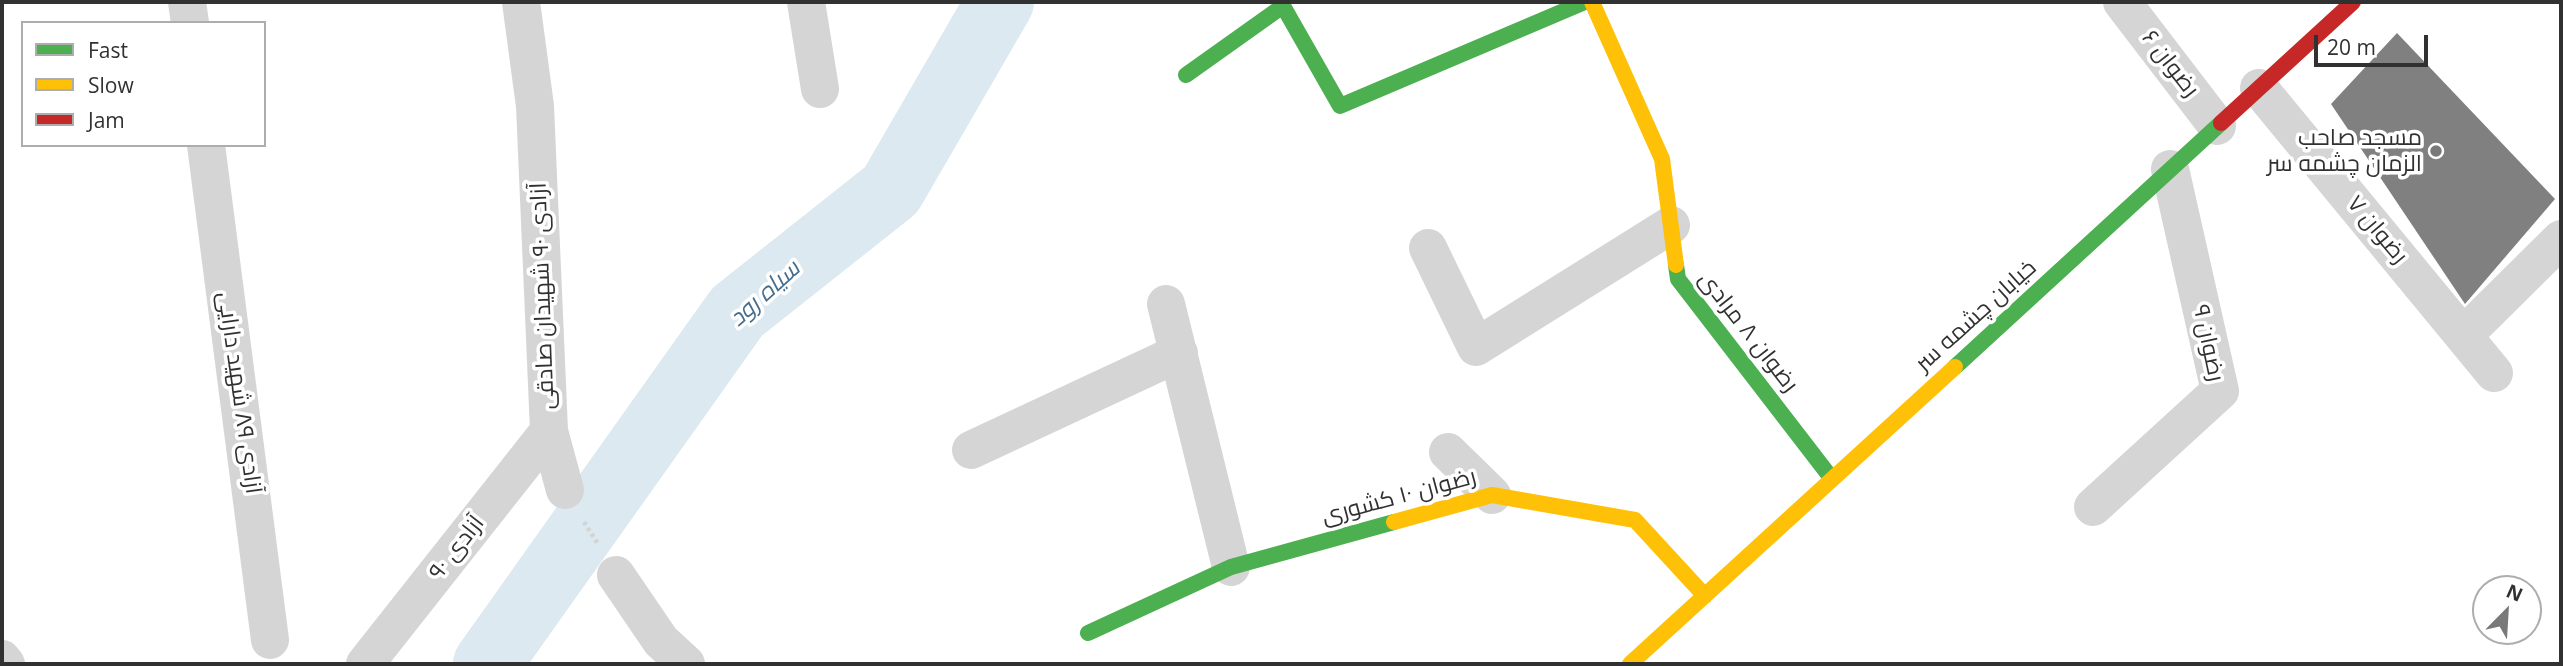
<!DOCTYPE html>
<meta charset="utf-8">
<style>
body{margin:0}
#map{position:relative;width:2563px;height:666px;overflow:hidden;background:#fff;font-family:"Open Sans",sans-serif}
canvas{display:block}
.frame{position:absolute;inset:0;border:4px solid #313131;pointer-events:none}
.legend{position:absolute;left:21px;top:21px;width:245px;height:126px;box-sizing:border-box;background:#fff;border:2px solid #adadad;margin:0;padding:9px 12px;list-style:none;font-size:21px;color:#313131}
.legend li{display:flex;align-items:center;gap:14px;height:35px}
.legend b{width:35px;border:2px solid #adadad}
.north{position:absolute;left:2472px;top:575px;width:70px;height:70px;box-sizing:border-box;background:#fff;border:2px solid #adadad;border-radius:50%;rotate:24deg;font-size:19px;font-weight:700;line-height:28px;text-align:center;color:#313131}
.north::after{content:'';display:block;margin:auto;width:24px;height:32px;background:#797979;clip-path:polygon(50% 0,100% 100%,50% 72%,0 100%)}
.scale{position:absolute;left:2314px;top:35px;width:114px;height:32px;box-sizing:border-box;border:4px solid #313131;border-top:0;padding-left:9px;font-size:21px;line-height:24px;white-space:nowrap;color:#313131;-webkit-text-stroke:5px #fff;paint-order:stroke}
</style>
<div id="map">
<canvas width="2563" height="666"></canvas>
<div class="frame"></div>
<ul class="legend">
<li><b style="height:9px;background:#4caf50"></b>Fast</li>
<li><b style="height:9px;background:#ffc107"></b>Slow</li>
<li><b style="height:9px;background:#c62828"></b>Jam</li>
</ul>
<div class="north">N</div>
<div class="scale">20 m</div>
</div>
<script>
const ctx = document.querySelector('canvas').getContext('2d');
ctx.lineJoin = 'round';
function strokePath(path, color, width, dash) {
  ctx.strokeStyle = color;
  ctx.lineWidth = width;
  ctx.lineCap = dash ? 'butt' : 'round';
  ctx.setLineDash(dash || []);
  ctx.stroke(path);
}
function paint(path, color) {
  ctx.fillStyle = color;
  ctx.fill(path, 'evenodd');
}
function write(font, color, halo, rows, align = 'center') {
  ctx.font = font + ' "Open Sans",Cairo,sans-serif';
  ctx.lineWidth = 7;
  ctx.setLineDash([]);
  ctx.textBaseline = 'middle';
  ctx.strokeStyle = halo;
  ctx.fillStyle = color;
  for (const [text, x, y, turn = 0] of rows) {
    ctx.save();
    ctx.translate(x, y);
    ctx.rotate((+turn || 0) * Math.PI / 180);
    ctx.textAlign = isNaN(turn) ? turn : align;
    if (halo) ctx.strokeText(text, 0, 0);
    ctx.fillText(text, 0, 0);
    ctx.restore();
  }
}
const river = new Path2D(`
 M487,664L737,312L891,190L1000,2`);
const building = new Path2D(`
 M2397,33L2555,199L2465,304L2331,104Z`);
const path = new Path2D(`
 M584,522L598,544`);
const street = new Path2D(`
 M187,2L190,23
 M521,2L535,106L549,431L565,490
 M806,2L820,89
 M2122,2L2217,126
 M2259,88L2494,373
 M206,145L270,640
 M1428,248L1476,347L1671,225
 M1166,304L1231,567
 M2464,335L2561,239
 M971,450L1179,353
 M1448,452L1492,495
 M2093,507L2220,391L2170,169
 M616,575L661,641L686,664
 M2,659L6,664
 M365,664L549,431`);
const fast = new Path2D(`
 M1186,75L1283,6L1340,106L1585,2
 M1676,265L1678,279L1832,479
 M1955,367L2221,123
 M1088,633L1231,567L1394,522`);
const slow = new Path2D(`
 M1592,2L1662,159L1676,265
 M1394,522L1492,495L1635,520L1705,596
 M1630,664L1955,367`);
const jam = new Path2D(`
 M2221,123L2353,2`);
const markers = [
 [2436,151,7,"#797979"]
];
const streetNames = [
 ["رضوان ۶",2170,64,52],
 ["رضوان ۷",2377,230,50],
 ["آزادی ۹۰ شهیدان صادقی",543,296,-92],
 ["خیابان چشمه سر",1976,316,-42],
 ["رضوان ۸ مرادی",1748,332,52],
 ["رضوان ۹",2208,343,78],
 ["آزادی ۸۹ شهید دارایی",239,393,82],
 ["رضوان ۱۰ کشوری",1399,497,-15],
 ["آزادی ۹۰",457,548,-52]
];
const poiNames = [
 ["مسجد صاحب",2422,138],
 ["الزمان چشمه سر",2422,164]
];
const waterNames = [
 ["سیاه رود",765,294,-42]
];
strokePath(river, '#dde9f1', 68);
paint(building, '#808080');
strokePath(path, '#d4d4d4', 4.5, [3.5, 3.5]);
strokePath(street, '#d5d5d5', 38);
strokePath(fast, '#4caf50', 16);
strokePath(slow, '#ffc107', 16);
strokePath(jam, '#c62828', 16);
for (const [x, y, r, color] of markers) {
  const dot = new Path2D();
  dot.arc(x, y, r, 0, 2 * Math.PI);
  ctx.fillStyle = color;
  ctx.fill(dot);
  strokePath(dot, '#fff', 2.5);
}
write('23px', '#313131', '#fff', streetNames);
write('23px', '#313131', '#fff', poiNames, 'right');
write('italic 24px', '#456e8e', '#fff', waterNames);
</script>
